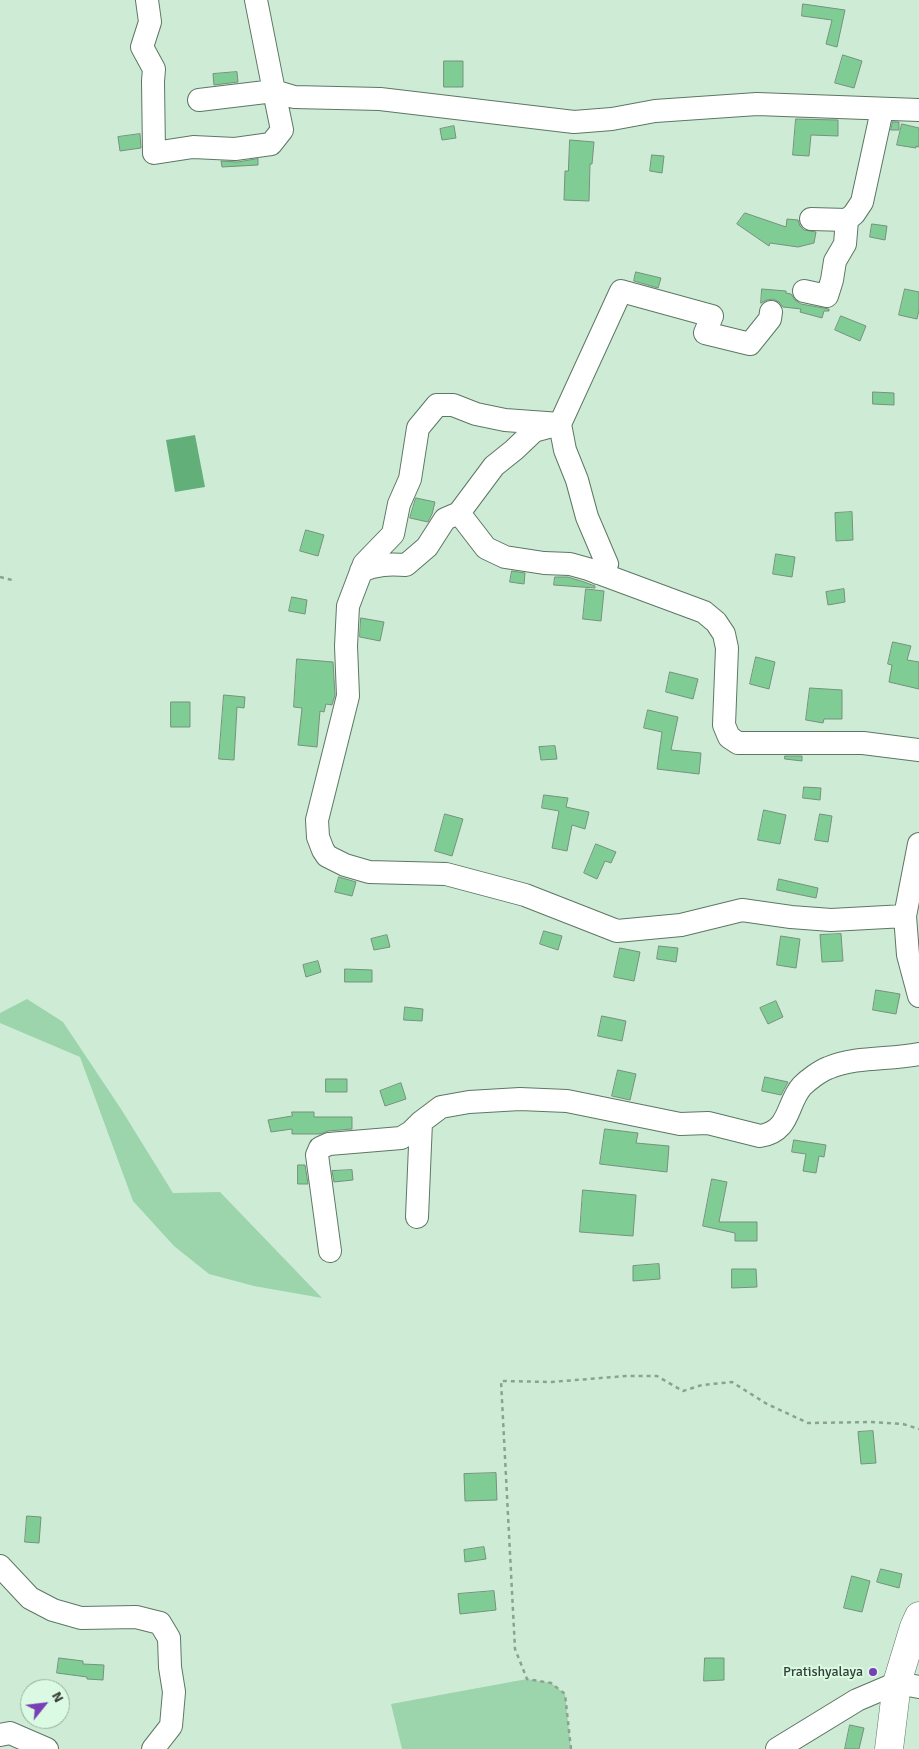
<!DOCTYPE html>
<style>
body{margin:0}
#map{position:relative;width:919px;height:1749px;overflow:hidden;background:#ceecd5;font-family:Signika,sans-serif}
canvas{display:block}
.north{position:absolute;left:20px;top:1679px;width:50px;height:50px;box-sizing:border-box;background:#dbfae3;border:1px solid #98b09e;border-radius:50%;rotate:61deg;font-size:14px;font-weight:700;line-height:20px;text-align:center;color:#344037}
.north::after{content:'';display:block;margin:auto;width:18px;height:22px;background:#7940b6;clip-path:polygon(50% 0,100% 100%,50% 72%,0 100%)}
</style>
<div id="map">
<canvas width="919" height="1749"></canvas>
<div class="north">N</div>
</div>
<script>
const ctx = document.querySelector('canvas').getContext('2d');
ctx.lineJoin = 'round';
function paint(path, color) {
  ctx.fillStyle = color;
  ctx.fill(path, 'evenodd');
}
function strokePath(path, color, width, dash) {
  ctx.strokeStyle = color;
  ctx.lineWidth = width;
  ctx.lineCap = dash ? 'butt' : 'round';
  ctx.setLineDash(dash || []);
  ctx.stroke(path);
}
function write(font, color, halo, rows, align = 'center') {
  ctx.font = font + ' Signika,sans-serif';
  ctx.lineWidth = 4;
  ctx.setLineDash([]);
  ctx.textBaseline = 'middle';
  ctx.strokeStyle = halo;
  ctx.fillStyle = color;
  for (const [text, x, y, turn = 0] of rows) {
    ctx.save();
    ctx.translate(x, y);
    ctx.rotate((+turn || 0) * Math.PI / 180);
    ctx.textAlign = isNaN(turn) ? turn : align;
    if (halo) ctx.strokeText(text, 0, 0);
    ctx.fillText(text, 0, 0);
    ctx.restore();
  }
}
const green = new Path2D(`
 M27,999L63,1022L121,1109L173,1193L220,1192L322,1298L254,1286L209,1274L174,1246L133,1201L80,1057L0,1023V1013Z
 M527,1679L551,1683L565,1694L571,1749H402L391,1704Z`);
const water = new Path2D(`
 M195,435L205,487L175,492L166,440Z`);
const building = new Path2D(`
 M803,4L845,10L837,47L826,44L832,20L802,16Z
 M843,55L862,61L854,88L835,83Z
 M444,61H463V87H444Z
 M237,72L238,82L214,85L213,74Z
 M796,119L838,120V136L811,135L809,156L793,155Z
 M893,122H899V130H891Z
 M902,124L919,128V147L916,146V148L897,145Z
 M454,126L456,138L442,140L440,129Z
 M140,134L141,148L120,151L118,137Z
 M570,140L594,142L592,164H590L589,201L564,200L565,171H568Z
 M652,155L664,156L662,173L650,171Z
 M258,159V165L222,167L221,161L237,162Z
 M745,213L786,227L787,219L798,220L800,226L804,230L816,232L814,243L798,247L770,243L769,246L737,224Z
 M872,224L887,226L885,240L870,237Z
 M636,272L661,278L658,288L634,281Z
 M762,289L786,291V293L791,294L795,300L801,304L829,309V311H824L822,318L800,312L801,309L783,307L779,302L773,299L767,300L761,303Z
 M905,289L919,292V310L917,319L899,315Z
 M841,316L866,326L860,341L835,330Z
 M873,392L894,393V405L873,404Z
 M416,498L435,502L432,514L428,522L410,518Z
 M852,512L853,540L836,541L835,513Z
 M306,530L324,535L318,556L300,551Z
 M776,554L795,557L792,577L773,574Z
 M512,571L525,573L524,584L510,582Z
 M555,577H568L584,582L595,586V588L554,585Z
 M586,589L604,591L601,621L583,619Z
 M844,589L845,602L828,605L826,592Z
 M292,597L307,600L305,614L289,611Z
 M361,618L384,622L380,641L360,637Z
 M893,642L911,646L907,660L919,662V689L889,682L892,665L888,664Z
 M756,657L775,662L769,689L750,684Z
 M297,659L333,662L335,695L332,705L326,704L324,712L320,711L317,747L298,745L302,708L294,707Z
 M670,672L698,679L693,699L666,692Z
 M810,688L842,690V719H824L823,723L806,720Z
 M224,695L245,697L244,708L237,707L234,760L219,759Z
 M171,702H190V727H171Z
 M648,710L678,717L671,750L701,753L699,774L657,769L662,732L644,728Z
 M555,746L557,759L541,760L539,747Z
 M785,756H802V761L785,759Z
 M804,787L821,788L820,800L803,798Z
 M544,795L568,798L566,807L589,812L585,829L572,825L567,851L552,848L559,811L542,808Z
 M764,810L786,815L780,844L758,840Z
 M445,814L463,819L452,856L435,851Z
 M820,814L832,816L828,842L815,840Z
 M596,844L616,852L611,863L605,861L597,879L584,873Z
 M339,877L356,882L352,896L335,892Z
 M779,879L818,888L816,898L777,890Z
 M544,931L562,936L558,950L540,944Z
 M841,934L843,961L822,962L820,935Z
 M387,935L390,947L374,950L371,939Z
 M781,936L800,939L796,968L777,965Z
 M659,946L678,948L676,962L657,959Z
 M620,948L640,952L634,981L614,977Z
 M318,961L321,972L306,977L303,965Z
 M345,969L372,970V982H345Z
 M876,990L900,994L896,1014L873,1010Z
 M776,1001L783,1017L768,1024L760,1008Z
 M405,1007L423,1009L422,1021L404,1020Z
 M602,1016L626,1021L622,1041L598,1036Z
 M618,1070L636,1074L630,1100L612,1096Z
 M765,1077L788,1082L781,1095L762,1091Z
 M326,1079H347V1092H326Z
 M401,1083L406,1099L385,1106L380,1091Z
 M292,1112H314V1117H352V1129L328,1131L320,1134H292V1129L271,1132L268,1120L292,1116Z
 M605,1129L638,1133L636,1143L669,1146L667,1172L600,1164Z
 M794,1140L826,1145L824,1157L819,1156L816,1173L803,1171L806,1154L792,1152Z
 M298,1165H305L308,1184H298Z
 M352,1170L353,1180L334,1182L332,1171Z
 M712,1179L727,1182L719,1222H757V1241H735V1233L703,1226Z
 M583,1190L636,1195L633,1236L580,1232Z
 M659,1264L660,1279L633,1281V1266Z
 M732,1269H756L757,1287L732,1288Z
 M873,1431L876,1463L861,1464L858,1432Z
 M496,1473L497,1500L465,1501L464,1474Z
 M27,1516L41,1517L39,1543L25,1542Z
 M484,1547L486,1559L465,1562L464,1550Z
 M881,1569L902,1574L899,1588L877,1582Z
 M852,1576L870,1581L862,1612L844,1608Z
 M494,1591L496,1610L460,1614L458,1594Z
 M59,1658L83,1661V1664L104,1665L103,1680L87,1679V1677L57,1673Z
 M705,1658H724V1680L704,1681Z
 M850,1725L864,1728L859,1749H845Z`);
const path = new Path2D(`
 M0,577L12,580
 M571,1749L565,1694L551,1683L527,1679L515,1649L501,1381L551,1382L626,1376H657L683,1391L702,1385L732,1382L767,1404L808,1423L871,1422L903,1424L919,1429`);
const minor = new Path2D(`
 M147,0L150,22L142,47L154,69L153,81L154,153L193,147L235,149L271,144L282,130L274,91L199,100
 M256,0L274,91L294,97L380,99L574,122L612,119L655,111L757,104L919,110
 M811,219L847,220
 M804,291L827,296L832,280L835,261L845,244L847,220L854,214L862,202L882,110
 M459,513L486,548L505,557L544,563L570,564L588,569L704,612L716,622L724,634L727,648L724,725L729,737L738,743H863L919,750
 M361,571C376,564 390,564 406,565L427,547L445,519L459,513L494,466L514,450L534,431L560,424L621,291L712,316L705,333L750,344L770,319L771,312
 M598,573L607,564L587,517L577,480L565,450L560,424L505,420L476,414L453,405H437L418,428L410,479L399,504L393,534L364,564L348,606L346,646L348,696L317,820L318,837L323,850L327,856L345,865L369,872L446,874L525,895L617,931L681,925L742,910L791,917L831,920L905,916L908,955L919,996
 M905,916L919,844
 M417,1217L421,1122
 M330,1251L317,1155L320,1148L329,1144L401,1138L411,1132L421,1122L441,1107L469,1102L520,1099L567,1101L680,1124L708,1123L760,1136C791,1131 786,1104 802,1086C808,1080 820,1071 828,1068C857,1056 889,1060 919,1054
 M0,1566L30,1598L53,1610L81,1618L136,1617L160,1623L169,1638L170,1667L174,1692L171,1726L153,1749
 M0,1735L10,1733L47,1749
 M777,1749L857,1700L897,1683L919,1687`);
const major = new Path2D(`
 M889,1749L897,1683L914,1627L919,1616`);
const markers = [
 [873,1672,5,"#7940b6"]
];
const poiNames = [
 ["Pratishyalaya",863,1672]
];
paint(green, '#9cd4ab');
paint(water, '#62af79');
paint(building, '#7fcd95');
strokePath(building, '#76917c', 1);
strokePath(minor, '#5c7763', 24);
strokePath(major, '#5c7763', 29);
strokePath(path, '#8ca291', 2.5, [4, 4]);
strokePath(minor, '#fff', 22);
strokePath(major, '#fff', 28);
for (const [x, y, r, color] of markers) {
  const dot = new Path2D();
  dot.arc(x, y, r, 0, 2 * Math.PI);
  ctx.fillStyle = color;
  ctx.fill(dot);
  strokePath(dot, '#dbfae3', 2);
}
write('14px', '#344037', '#dbfae3', poiNames, 'right');
</script>
